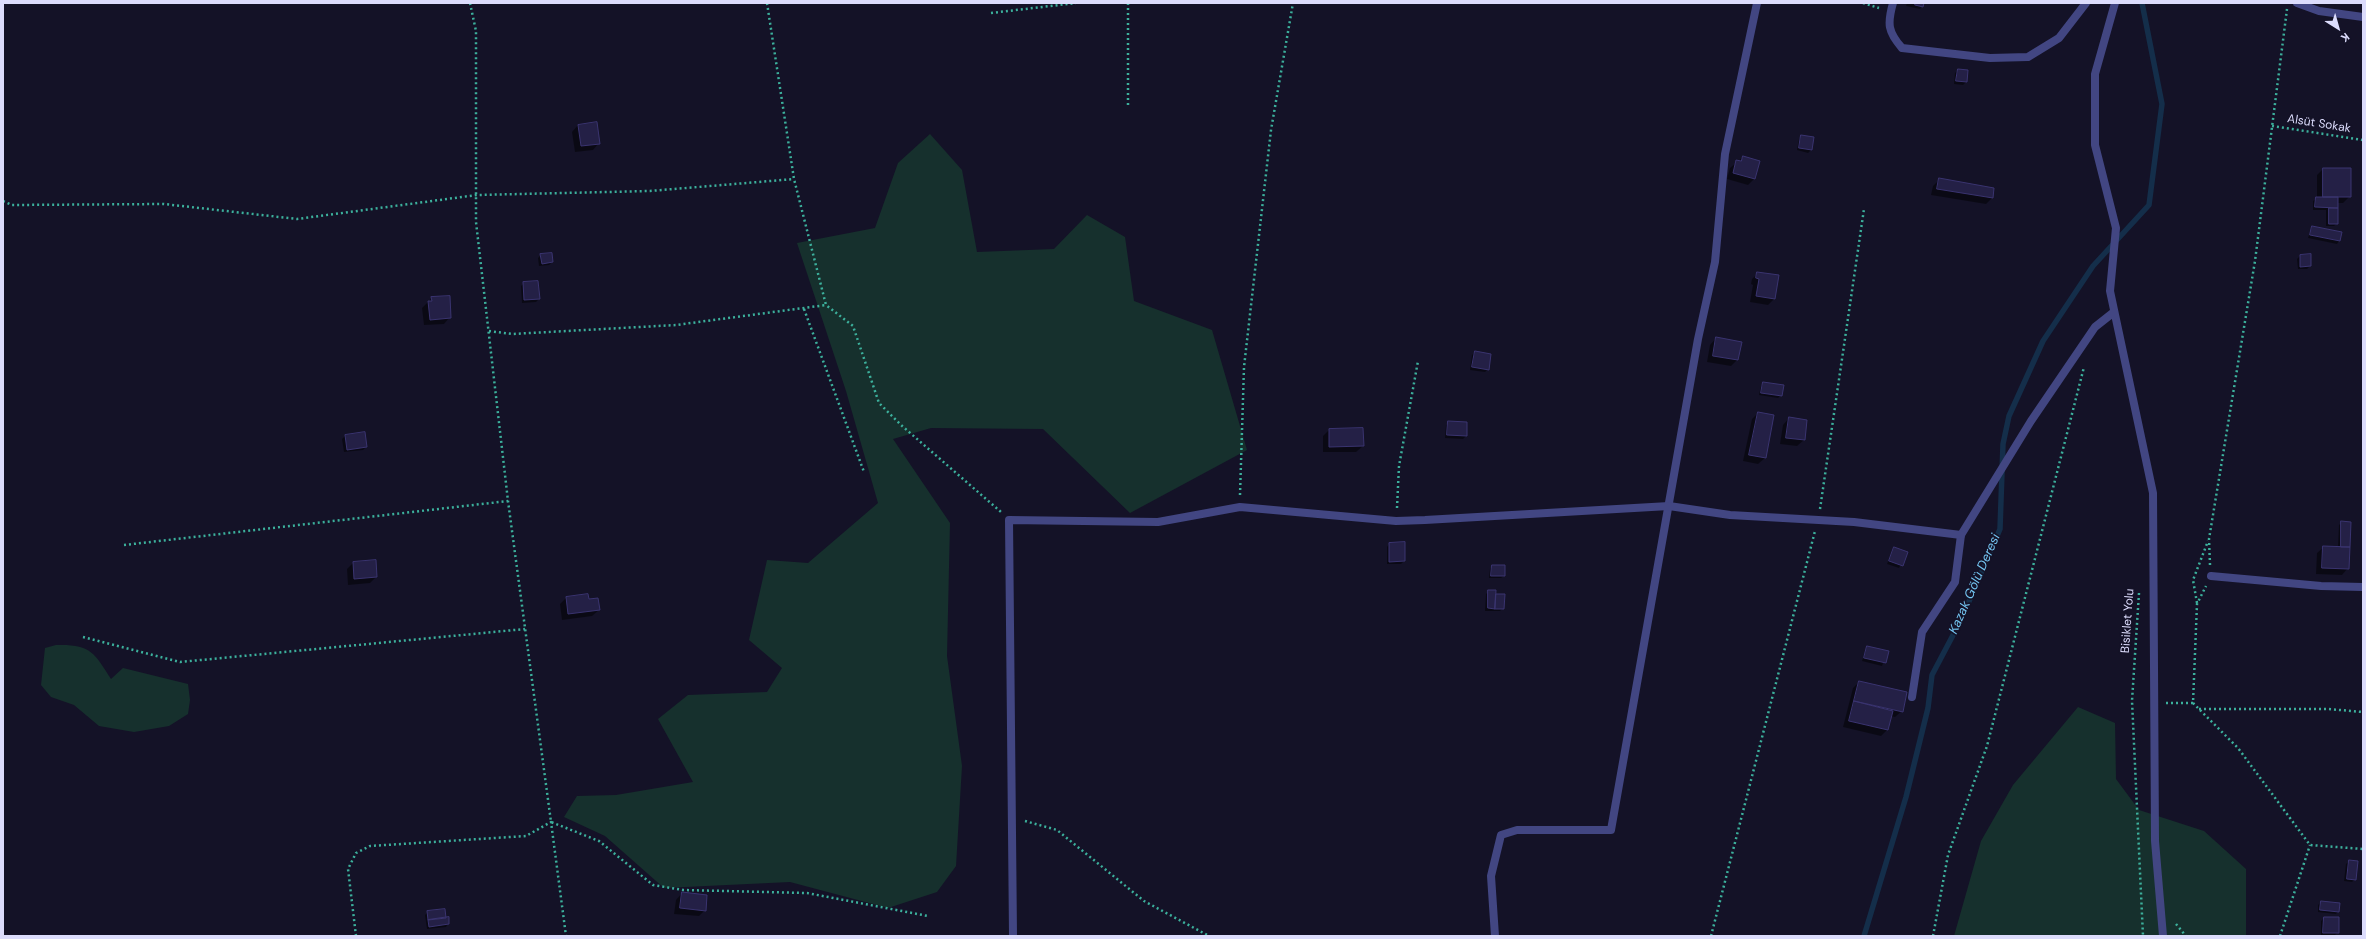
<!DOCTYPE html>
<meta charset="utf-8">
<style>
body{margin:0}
#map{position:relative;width:2366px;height:939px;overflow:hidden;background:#141227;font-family:"DM Sans",sans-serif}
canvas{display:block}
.frame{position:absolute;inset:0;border:4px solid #dcdcfc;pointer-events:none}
.north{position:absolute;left:2318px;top:8px;width:40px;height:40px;-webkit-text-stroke:3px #141227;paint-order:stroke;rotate:143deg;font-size:11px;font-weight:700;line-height:16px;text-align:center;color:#dcdcfc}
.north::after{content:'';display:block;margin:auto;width:14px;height:18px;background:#dcdcfc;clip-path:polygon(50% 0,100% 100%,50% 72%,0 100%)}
</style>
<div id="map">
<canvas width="2366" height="939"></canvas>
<div class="frame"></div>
<div class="north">K</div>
</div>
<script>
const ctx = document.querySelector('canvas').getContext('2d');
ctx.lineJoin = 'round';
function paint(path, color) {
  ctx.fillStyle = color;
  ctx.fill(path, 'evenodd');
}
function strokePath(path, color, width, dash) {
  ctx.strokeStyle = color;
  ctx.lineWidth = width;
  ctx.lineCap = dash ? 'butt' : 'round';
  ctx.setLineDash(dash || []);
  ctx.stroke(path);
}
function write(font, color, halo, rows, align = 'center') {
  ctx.font = font + ' "DM Sans",sans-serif';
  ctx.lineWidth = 3.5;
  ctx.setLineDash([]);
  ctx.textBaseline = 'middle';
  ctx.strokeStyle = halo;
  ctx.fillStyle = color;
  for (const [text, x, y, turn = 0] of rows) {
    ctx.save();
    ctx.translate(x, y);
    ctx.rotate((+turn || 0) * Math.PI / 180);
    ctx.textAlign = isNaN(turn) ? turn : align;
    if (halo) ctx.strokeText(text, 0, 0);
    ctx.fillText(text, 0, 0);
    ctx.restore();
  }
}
const green = new Path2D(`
 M930,134L962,170L977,252L1054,249L1087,215L1125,237L1134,301L1212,330L1247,450L1130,513L1043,429L931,428L893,439L950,523L947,656L962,766L956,866L937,892L888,908L790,882L664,888L605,836L564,817L577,796L616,795L693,782L658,719L688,695L767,692L782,668L749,640L767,560L808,563L878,503L846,391L797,243L875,228L898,163Z
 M56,645C90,644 94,652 111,679L123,668L188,684L190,700L188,714L169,726L134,732L99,726L74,705L51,697L41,685L45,648Z
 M2078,707L2115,723L2116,779L2139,810L2204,831L2246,869V936H1954L1981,841L2013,785Z`);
const shadow = new Path2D(`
 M1907,3H1923L1920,9L1906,6Z
 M1958,70L1966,82L1963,85L1954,84L1955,73Z
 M578,125L599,143L593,150L575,152L572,132Z
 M1802,136L1811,150L1808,153L1797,150L1799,139Z
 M1743,157L1759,161L1754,179L1748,185L1727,179L1730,168Z
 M2323,169L2350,196L2343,203H2337V223L2334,226H2326V210H2313V201L2317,198V175Z
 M1939,180L1992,198L1986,204L1931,195L1933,186Z
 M2312,227L2339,241L2337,244L2308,238Z
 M541,255L552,262L549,265L539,266L538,258Z
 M2300,256L2310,266L2307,269H2298L2297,259Z
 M1758,273L1774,299L1768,305L1750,302L1753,285L1751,284L1752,279Z
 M524,283L539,299L536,302L522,303L521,286Z
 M432,298L450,317L444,324L424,325L422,308Z
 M1716,338L1737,360L1731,366L1707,362L1710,345Z
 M1475,352L1488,369L1485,372L1470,370L1472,355Z
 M1763,383L1781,395L1778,398L1759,395L1761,386Z
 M1758,413L1765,458L1758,464L1743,461L1752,419Z
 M1789,418L1806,421L1804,440L1797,446L1780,444L1783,425Z
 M1449,422L1466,436L1463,439L1445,438L1446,425Z
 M1329,430L1363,446L1356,452H1323V436Z
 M364,433L366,447L363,450L344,452L342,439L345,436Z
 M2342,522L2348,568L2342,575L2316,574L2317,553L2324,547H2338L2339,525Z
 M1389,544L1404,561L1401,564H1387V547Z
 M1894,548L1907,552L1899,568L1887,564Z
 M353,563L376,577L370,583L348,585L347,569Z
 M1492,566L1504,576L1501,578H1489L1490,569Z
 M1489,591L1495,595H1504L1503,608L1500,611H1485L1486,594Z
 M566,598L588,600L599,610L592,616L562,620L560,604Z
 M1867,647L1887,652L1882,666L1862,661Z
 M1859,682L1902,711L1895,717L1891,716L1887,730L1881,736L1843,727L1853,688Z
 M2349,861L2355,879L2352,882L2344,881L2346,864Z
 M682,893L705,910L699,916L674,914L676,900Z
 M2321,902L2338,911L2336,914L2318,912V905Z
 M444,910L448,924L446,927L427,929L425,915L428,912Z
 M2324,918L2338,932L2335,935H2321V921Z`);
const stream = new Path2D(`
 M1864,936L1906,797L1928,708L1932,675L1961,620L2000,529L2003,444L2009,416L2043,341L2093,266L2149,205L2162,104L2142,3`);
const building = new Path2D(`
 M1916,3H1924L1923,7L1915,5Z
 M1958,69L1968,70L1967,82L1956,81Z
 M597,122L600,144L581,146L578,125Z
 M1801,135L1814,137L1812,150L1799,148Z
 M1743,156L1760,161L1755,179L1733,173L1736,160L1741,161Z
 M2323,168H2351V197H2323Z
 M1939,178L1994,188L1993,198L1937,189Z
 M2316,197H2338V208L2315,207Z
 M2329,208H2338V224H2329Z
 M2312,226L2342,232L2340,241L2310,235Z
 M552,253L553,262L542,264L540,254Z
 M2311,254V266L2300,267V255Z
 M1757,272L1779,275L1775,299L1756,296L1759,279L1756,278Z
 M538,281L540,299L524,300L523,282Z
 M450,296L451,318L430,320L428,301H432L431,297Z
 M1716,337L1742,342L1738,360L1713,356Z
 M1475,351L1491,354L1489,370L1472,367Z
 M1763,382L1784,385L1782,396L1761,393Z
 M1758,412L1774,415L1766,458L1749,455Z
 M1789,417L1807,420L1805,440L1786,438Z
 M1448,421L1467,422V436L1447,435Z
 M1363,428L1364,446L1329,447V429Z
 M365,432L367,447L347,450L345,435Z
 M2341,521L2351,522L2350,547H2341Z
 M1405,542V561L1389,562V543Z
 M2323,546L2350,547L2349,569L2322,568Z
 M1894,547L1908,552L1903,566L1889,561Z
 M376,560L377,577L354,579L353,562Z
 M1492,565H1505V576H1491Z
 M1488,590H1496L1495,609L1488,608Z
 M588,594L589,599L598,598L600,610L568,614L566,597Z
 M1496,594H1505L1504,609H1495Z
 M1867,646L1889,651L1886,663L1864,658Z
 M1859,681L1907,692L1903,712L1854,701Z
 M1854,701L1893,711L1888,730L1849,721Z
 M2349,860L2358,861L2356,880L2347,879Z
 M682,892L707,895L706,911L680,908Z
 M2321,901L2340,903L2339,912L2320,910Z
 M445,909L446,918L428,920L427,911Z
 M449,917V924L429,927L428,920Z
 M2324,917H2339V933H2323Z`);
const path = new Path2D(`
 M470,3L476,31V222L508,501L551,822L599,841L653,885L683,890L807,893L928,916
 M767,3L794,179L826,305L853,326L879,403L901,425L1001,512
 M1863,3L1879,8
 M991,13L1076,3
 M1128,105V3
 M2272,126L2363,140
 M3,201L12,205L164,204L297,219L477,195L650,191L794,179
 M804,309L864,472
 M489,331L512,334L676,325L826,305
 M1240,495L1244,367L1271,130L1293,3
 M1397,508L1399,466L1418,361
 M1820,509L1864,209
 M124,545L508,501
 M2210,565L2209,539L2255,261L2287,9
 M2139,593L2132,701L2143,936
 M2197,603L2193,580L2208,541
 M83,637L180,662L525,629
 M2166,703H2193L2197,604L2206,586
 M2193,703L2238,748L2310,845L2363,849
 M2199,709H2328L2363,712
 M1025,821L1057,830L1144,901L1209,936
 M2176,924L2186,936
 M356,936L348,869L356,853L370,846L526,836L551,822L566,936
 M1711,936L1815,531
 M1933,936L1948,855L1987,746L2084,367
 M2280,936L2310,845`);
const minor = new Path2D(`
 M1893,3C1887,24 1888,32 1902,48L1990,58L2028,57L2059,38L2086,3
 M2115,3L2095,74V145L2116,228L2110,291L2153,493L2155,841L2163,936
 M2297,3L2319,11L2363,17
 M2211,576L2321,586L2363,587
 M1912,697L1922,632L1955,582L1961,535L2031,421L2095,327L2114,312
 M1495,936L1491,876L1501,835L1517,830H1611L1698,339L1715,262L1725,154L1757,3`);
const tertiary = new Path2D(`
 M1013,936L1009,520L1158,522L1240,507L1396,521L1425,520L1669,506L1730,515L1854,522L1961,535`);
const streetNames = [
 ["Alsüt Sokak",2319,124,9],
 ["Bisiklet Yolu",2128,621,-86]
];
const waterNames = [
 ["Kazak Gölü Deresi",1975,584,-66]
];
paint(green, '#16302d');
paint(shadow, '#0007');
strokePath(stream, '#142e4a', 5.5);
paint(building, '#242046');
strokePath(building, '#3a3470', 1);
strokePath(path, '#3cb09c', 2.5, [2, 3]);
strokePath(minor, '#424682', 8);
strokePath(tertiary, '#424682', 8);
write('12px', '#dcdcfc', '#141227', streetNames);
write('italic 13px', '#74c5f2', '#141227', waterNames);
</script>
